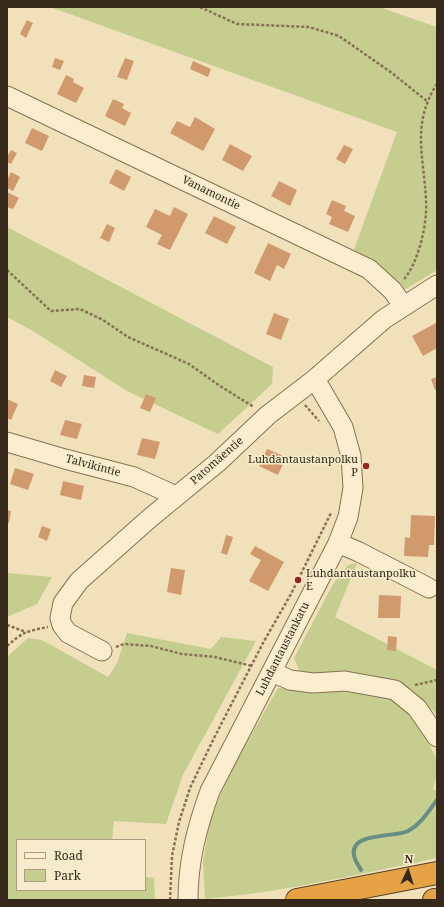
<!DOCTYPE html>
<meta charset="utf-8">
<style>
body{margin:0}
#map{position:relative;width:444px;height:907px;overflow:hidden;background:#f0e1bb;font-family:"Noto Serif",serif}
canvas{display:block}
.frame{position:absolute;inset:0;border:8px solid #36281a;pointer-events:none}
.legend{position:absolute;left:16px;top:839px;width:130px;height:52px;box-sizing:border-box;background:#f7ebcb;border:1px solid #aa9d84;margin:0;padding:5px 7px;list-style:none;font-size:12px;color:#36281a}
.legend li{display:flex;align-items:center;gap:8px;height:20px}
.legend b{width:20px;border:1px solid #aa9d84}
.north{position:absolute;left:388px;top:851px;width:40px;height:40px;-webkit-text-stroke:3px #f7ebcb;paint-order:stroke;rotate:4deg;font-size:11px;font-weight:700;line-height:16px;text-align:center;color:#36281a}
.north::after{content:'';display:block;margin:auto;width:14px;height:18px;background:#36281a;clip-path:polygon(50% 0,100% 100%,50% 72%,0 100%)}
</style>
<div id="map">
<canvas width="444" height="907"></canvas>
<div class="frame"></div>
<ul class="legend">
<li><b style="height:5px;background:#fbeece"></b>Road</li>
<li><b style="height:11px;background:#c5ce8f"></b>Park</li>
</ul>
<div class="north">N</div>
</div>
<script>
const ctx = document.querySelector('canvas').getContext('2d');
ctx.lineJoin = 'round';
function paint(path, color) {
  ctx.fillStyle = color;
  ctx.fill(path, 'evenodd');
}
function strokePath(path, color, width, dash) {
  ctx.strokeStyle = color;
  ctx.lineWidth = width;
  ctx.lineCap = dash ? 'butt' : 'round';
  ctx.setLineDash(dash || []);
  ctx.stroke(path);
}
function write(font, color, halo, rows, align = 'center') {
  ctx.font = font + ' "Noto Serif",serif';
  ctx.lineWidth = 3;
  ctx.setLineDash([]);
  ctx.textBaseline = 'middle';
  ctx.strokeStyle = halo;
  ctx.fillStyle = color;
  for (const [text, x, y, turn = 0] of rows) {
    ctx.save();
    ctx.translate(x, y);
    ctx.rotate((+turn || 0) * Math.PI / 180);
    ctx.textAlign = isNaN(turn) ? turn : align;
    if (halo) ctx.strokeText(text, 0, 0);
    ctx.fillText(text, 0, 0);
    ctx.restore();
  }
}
const green = new Path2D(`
 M50,7H379L437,27V270L404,290L385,270L353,252L397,132Z
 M7,227L273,367L272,384L218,434L127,391L33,331L7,317Z
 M357,563L335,617L437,670V714L419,699L422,730L437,760V774L433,789L437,792V858C375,871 313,885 250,894C235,896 220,897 205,899L203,862L210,819L232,768L278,688L314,689L318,673L301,675L294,658L333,584L348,565Z
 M7,573L52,577L37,604L7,617Z
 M127,633L211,649L221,637L256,641L183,775L166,824L114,821L112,840H17V890H145V877L154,878L155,900H7V657L28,638L42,640L108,677L117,663Z`);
const stream = new Path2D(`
 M361,870C359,866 356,862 355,859C345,831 395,838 408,831C421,824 428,812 437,800`);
const building = new Path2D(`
 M27,20L33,23L26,38L20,34Z
 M55,58L64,61L60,70L52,67Z
 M125,58L134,61L127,80L117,77Z
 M193,61L211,69L208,77L190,69Z
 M66,75L74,79L73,82L84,88L76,103L57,94Z
 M113,99L124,104L122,108L131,113L125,126L105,116Z
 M195,117L215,129L203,151L170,133L177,121L190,127Z
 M32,128L49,136L42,151L25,143Z
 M230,144L252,156L243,171L222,160Z
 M344,145L353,149L345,164L336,159Z
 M11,150L17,153L11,164L7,162V157Z
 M116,169L131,177L124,191L109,183Z
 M11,172L20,177L13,191L7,188V180Z
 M279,181L297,190L290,206L271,196Z
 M7,192L19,198L13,209L7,207Z
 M332,200L346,206L344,211L355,216L348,232L329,224L332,217L326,214Z
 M174,207L188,214L170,250L157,244L162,235L146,227L155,209L170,216Z
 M214,216L236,227L227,244L205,233Z
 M107,224L115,228L109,242L100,238Z
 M268,243L291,254L284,269L277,265L270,281L254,273Z
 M274,313L289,319L281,340L266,334Z
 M436,323L437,325V348L423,356L412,336Z
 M55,370L67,376L61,387L50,381Z
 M84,375L96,377L94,388L82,386Z
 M437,377V389L435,390L431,379Z
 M146,394L156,398L150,412L140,408Z
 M7,399L18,404L11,420L7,418Z
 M65,420L82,424L77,439L60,435Z
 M142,438L160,442L155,459L137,455Z
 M267,449L286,457L278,475L259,466Z
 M15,468L34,474L28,490L10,484Z
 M63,481L84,486L81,500L60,495Z
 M7,510L11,511L9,523H7Z
 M411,515L435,516L434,545H429L428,557L404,556L405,537L410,538Z
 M42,526L51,529L47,541L38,537Z
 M226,535L233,537L227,555L221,553Z
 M255,546L284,562L268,591L249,581L261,560L250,554Z
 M171,568L185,570L181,595L167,592Z
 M379,595L401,596L400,618H378Z
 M388,636L397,637L396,651L387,650Z`);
const path = new Path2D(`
 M200,7L237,24L309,27L339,36L392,73L428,102
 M7,270L51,311L80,309L103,320L128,337L189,364L220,386L254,407
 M404,279C412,270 416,258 420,246C424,232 427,215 426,200C424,157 411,124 437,84
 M305,405L319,421
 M7,625L26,632
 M7,646C23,632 27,631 48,627
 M116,647L124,644L151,646L182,654L215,657L252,666
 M415,685L437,680
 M170,900L172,856L179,822L190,788L214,738L263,643L291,594L331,513`);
const minor = new Path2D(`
 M7,96L369,269L393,291L403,306
 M7,442L65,459L134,477L176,496
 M338,543L359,552L429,588
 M102,651L68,633L62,625L60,618L63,603L79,581L150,518L217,463L268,415L315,379L384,319L437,285
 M272,672L290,680L313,683L345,681L395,690L417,708L437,737
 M188,900C188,861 197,827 210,791L338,543L348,517L353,488L351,456L343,427L315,379`);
const highway = new Path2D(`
 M297,900L437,873
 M434,900H437`);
const markers = [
 [366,466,4,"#992321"],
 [298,580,4,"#992321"]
];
const streetNames = [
 ["Vanamontie",211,193,26],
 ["Patomäentie",217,461,-41],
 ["Talvikintie",93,466,15],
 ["Luhdantaustankatu",283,649,-63]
];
const poiNames = [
 ["Luhdantaustanpolku",358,460],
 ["P",358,473],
 ["Luhdantaustanpolku",306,574,"left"],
 ["E",306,587,"left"]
];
paint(green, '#c5ce8f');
strokePath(stream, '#678e85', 4);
paint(building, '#d0996e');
strokePath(minor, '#877154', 21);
strokePath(highway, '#543e29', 24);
strokePath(path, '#877154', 2.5, [3, 2]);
strokePath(minor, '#fbeece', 19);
strokePath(highway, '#e6a345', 22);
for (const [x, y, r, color] of markers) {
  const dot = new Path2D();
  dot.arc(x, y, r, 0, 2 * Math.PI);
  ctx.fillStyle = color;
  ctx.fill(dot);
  strokePath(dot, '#f7ebcb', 1.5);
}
write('11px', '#36281a', '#f7ebcb', streetNames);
write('11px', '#36281a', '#f7ebcb', poiNames, 'right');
</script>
